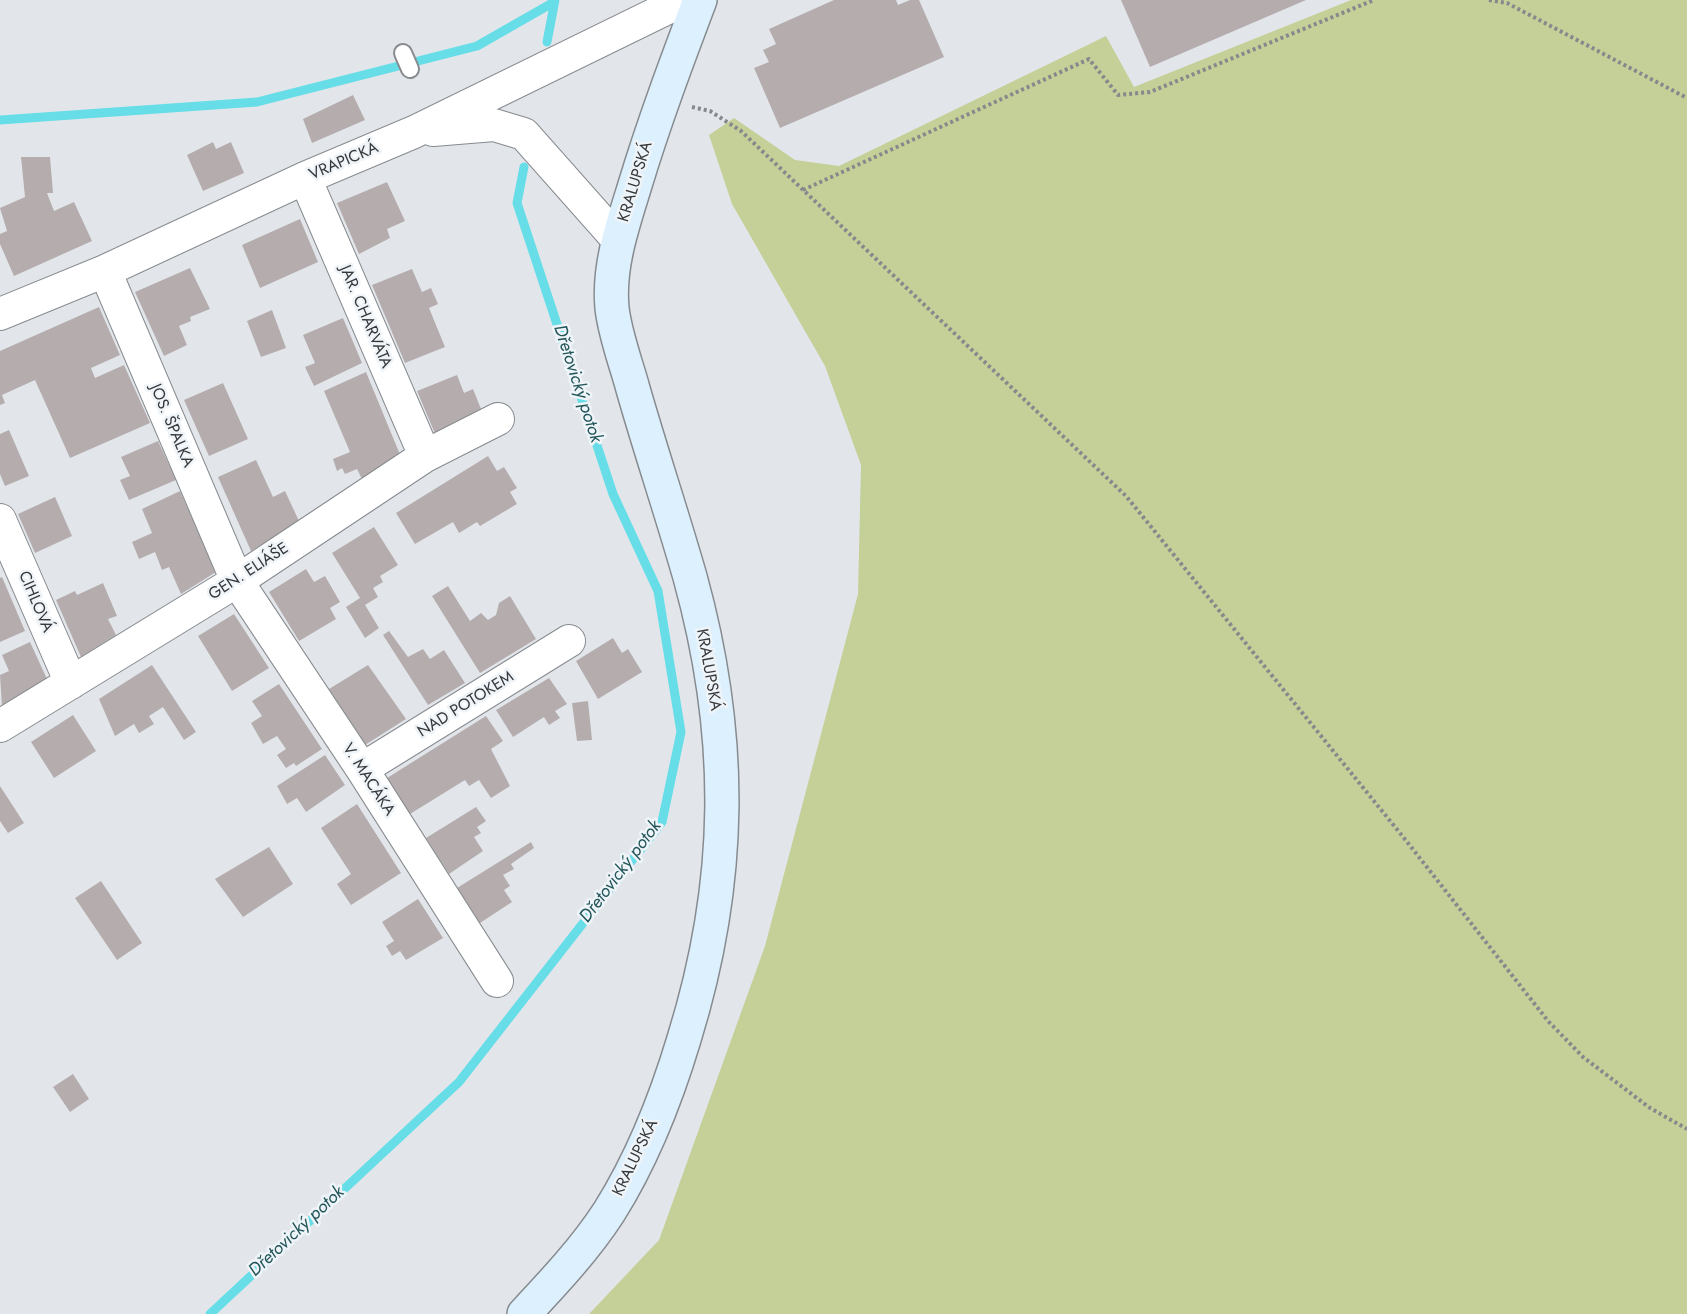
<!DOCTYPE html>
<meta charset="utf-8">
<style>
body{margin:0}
canvas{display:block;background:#e2e6eb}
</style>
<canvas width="1687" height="1314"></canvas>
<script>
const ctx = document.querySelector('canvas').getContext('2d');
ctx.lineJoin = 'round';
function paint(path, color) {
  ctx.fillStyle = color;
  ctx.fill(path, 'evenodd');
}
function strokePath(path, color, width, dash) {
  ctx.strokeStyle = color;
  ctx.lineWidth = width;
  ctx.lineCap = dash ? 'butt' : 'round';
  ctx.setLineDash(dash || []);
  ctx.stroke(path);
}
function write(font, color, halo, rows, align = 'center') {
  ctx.font = font + ' Jost,sans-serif';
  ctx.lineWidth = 5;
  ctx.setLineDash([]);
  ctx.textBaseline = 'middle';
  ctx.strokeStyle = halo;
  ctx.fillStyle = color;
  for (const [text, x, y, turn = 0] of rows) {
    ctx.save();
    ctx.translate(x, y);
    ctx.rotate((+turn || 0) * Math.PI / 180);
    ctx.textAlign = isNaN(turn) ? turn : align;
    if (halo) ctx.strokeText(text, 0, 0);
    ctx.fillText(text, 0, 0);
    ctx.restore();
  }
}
const green = new Path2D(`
 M1351,0H1687V1314H589L659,1240L765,946L858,594L861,465L825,366L732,204L709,135L734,118L795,160L839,166L1106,36L1134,87Z`);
const stream = new Path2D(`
 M547,42L555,0
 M0,120L257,102L477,46L554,2
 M210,1314L459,1082L662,822L681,732L658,591L613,494L517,203L524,167`);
const building = new Path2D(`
 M834,0H896L898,5L910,0H919L944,57L780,128L754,68L769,62L763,50L776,44L769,29Z
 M1121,0H1306L1150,67Z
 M353,95L365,120L312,143L303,119Z
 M213,142L216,149L231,142L244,173L203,191L187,155Z
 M21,157H50L53,193H47L54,211L74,202L92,241L14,276L0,244V234L7,231L0,208L25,197Z
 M387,182L405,221L387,229L390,238L359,254L337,203Z
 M300,219L318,262L260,288L242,245Z
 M190,268L210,309L190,317L191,321L179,326L187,345L164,356L135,292Z
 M412,269L422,292L431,288L438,304L429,308L445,347L405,363L372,285Z
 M99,307L120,355L91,368L95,378L124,365L150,423L70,458L35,380L2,395L5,403L0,405V351Z
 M272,310L286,348L261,357L247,321Z
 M343,318L362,363L314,386L305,367L315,363L303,335Z
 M366,372L401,457L363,481L357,469L345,474L342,468L337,471L333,459L350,452L324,391Z
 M457,375L464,393L473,389L481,409L436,436L417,391Z
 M223,383L248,439L209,456L184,400Z
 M9,430L29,476L5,486L0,474V434Z
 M158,441L176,480L129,500L120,480L130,476L121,457Z
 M488,456L497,471L504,467L517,488L510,492L517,504L480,526L477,522L459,533L453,522L415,544L396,513Z
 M256,460L273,497L285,491L299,521L251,551L218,477Z
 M180,491L216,572L181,594L169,567L162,570L155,552L139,559L132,542L152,533L142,509Z
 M55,497L72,536L35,553L18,514Z
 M374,527L398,565L380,576L383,582L373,588L378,597L365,605L379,628L365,638L346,607L360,598L332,553Z
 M306,569L314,582L325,576L340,602L330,608L336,619L299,641L269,592Z
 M2,577L25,631L0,642V578Z
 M103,583L117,616L108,619L116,635L81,657L56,600L75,591L77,595Z
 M448,586L470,621L481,613L488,620L496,615L499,603L510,596L536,639L480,673L432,596Z
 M234,614L269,668L232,691L198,636Z
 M389,631L408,657L423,649L430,659L444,650L465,683L428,705L383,635Z
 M613,638L622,653L628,649L642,672L598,699L576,661Z
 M30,642L47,679L2,707L0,675L9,671L2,655Z
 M152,665L196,732L184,740L163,707L149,716L154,724L139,733L134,724L115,736L99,699Z
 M368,665L406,719L365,745L329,689Z
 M549,678L567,704L555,711L560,718L549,725L544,717L513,737L496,710Z
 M279,684L322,749L296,766L294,763L286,768L277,755L286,749L277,736L263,744L251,723L262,716L252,701Z
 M588,701L592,740L577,741L572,703Z
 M73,715L96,751L54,778L31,742Z
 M486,716L503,741L491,749L510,786L491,798L479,780L469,786L465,780L410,814L387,778Z
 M325,755L345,785L306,812L297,798L287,804L277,786Z
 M0,786L24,823L8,833L0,821Z
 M357,804L401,873L351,905L337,884L351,874L321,828Z
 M476,807L486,821L477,827L481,833L474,837L483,851L449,874L426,838Z
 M531,842L534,848L511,864L514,869L503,875L510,886L504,890L512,902L480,923L457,888Z
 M269,847L293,884L243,917L215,879Z
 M101,881L142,943L117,960L75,898Z
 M418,899L443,938L406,960L400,951L392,956L386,946L394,941L382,922Z
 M73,1074L89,1099L70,1112L53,1087Z`);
const path = new Path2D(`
 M1489,0L1507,3L1687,98
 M692,107L710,111L741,131L1126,496L1404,838L1548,1021L1583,1057L1650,1108L1687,1129
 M803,190L1089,59L1118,95L1150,92L1374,0`);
const service = new Path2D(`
 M403,53L410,69`);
const minor = new Path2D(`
 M433,130L494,125L524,134L618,240
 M305,178L425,456
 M105,271L237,581L362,769L497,981
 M0,314L105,271L305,178L414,132L684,0
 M0,520L71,683
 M0,726L237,581L425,456L498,419
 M362,769L569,641`);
const secondary = new Path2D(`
 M524,1314C554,1282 585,1249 609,1212C643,1158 666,1099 684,1039C733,881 734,736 690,577C672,514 651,452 633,389C626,363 615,335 612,308C608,266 623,224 635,185C654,122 677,61 700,0`);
const streetNames = [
 ["VRAPICKÁ",344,162,-23],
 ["KRALUPSKÁ",636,182,-73],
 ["JAR. CHARVÁTA",365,317,67],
 ["JOS. ŠPALKA",171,426,67],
 ["GEN. ELIÁŠE",249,572,-33],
 ["CIHLOVÁ",35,602,67],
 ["KRALUPSKÁ",708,670,80],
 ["NAD POTOKEM",466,705,-32],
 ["V. MACÁKA",368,780,57],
 ["KRALUPSKÁ",636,1158,-64]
];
const waterNames = [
 ["Dřetovický potok",577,384,72],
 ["Dřetovický potok",621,872,-53],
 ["Dřetovický potok",297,1232,-43]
];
paint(green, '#c4d098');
strokePath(stream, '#67dee7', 9);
paint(building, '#b5adad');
strokePath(service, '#878b8f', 20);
strokePath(minor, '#878b8f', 34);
strokePath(secondary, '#878b8f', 36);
strokePath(path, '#86898c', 4, [3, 3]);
strokePath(service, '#fff', 16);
strokePath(minor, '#fff', 32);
strokePath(secondary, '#dcf0fd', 33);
write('16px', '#36383a', '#eff4f9', streetNames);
write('italic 18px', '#215558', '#eff4f9', waterNames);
</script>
